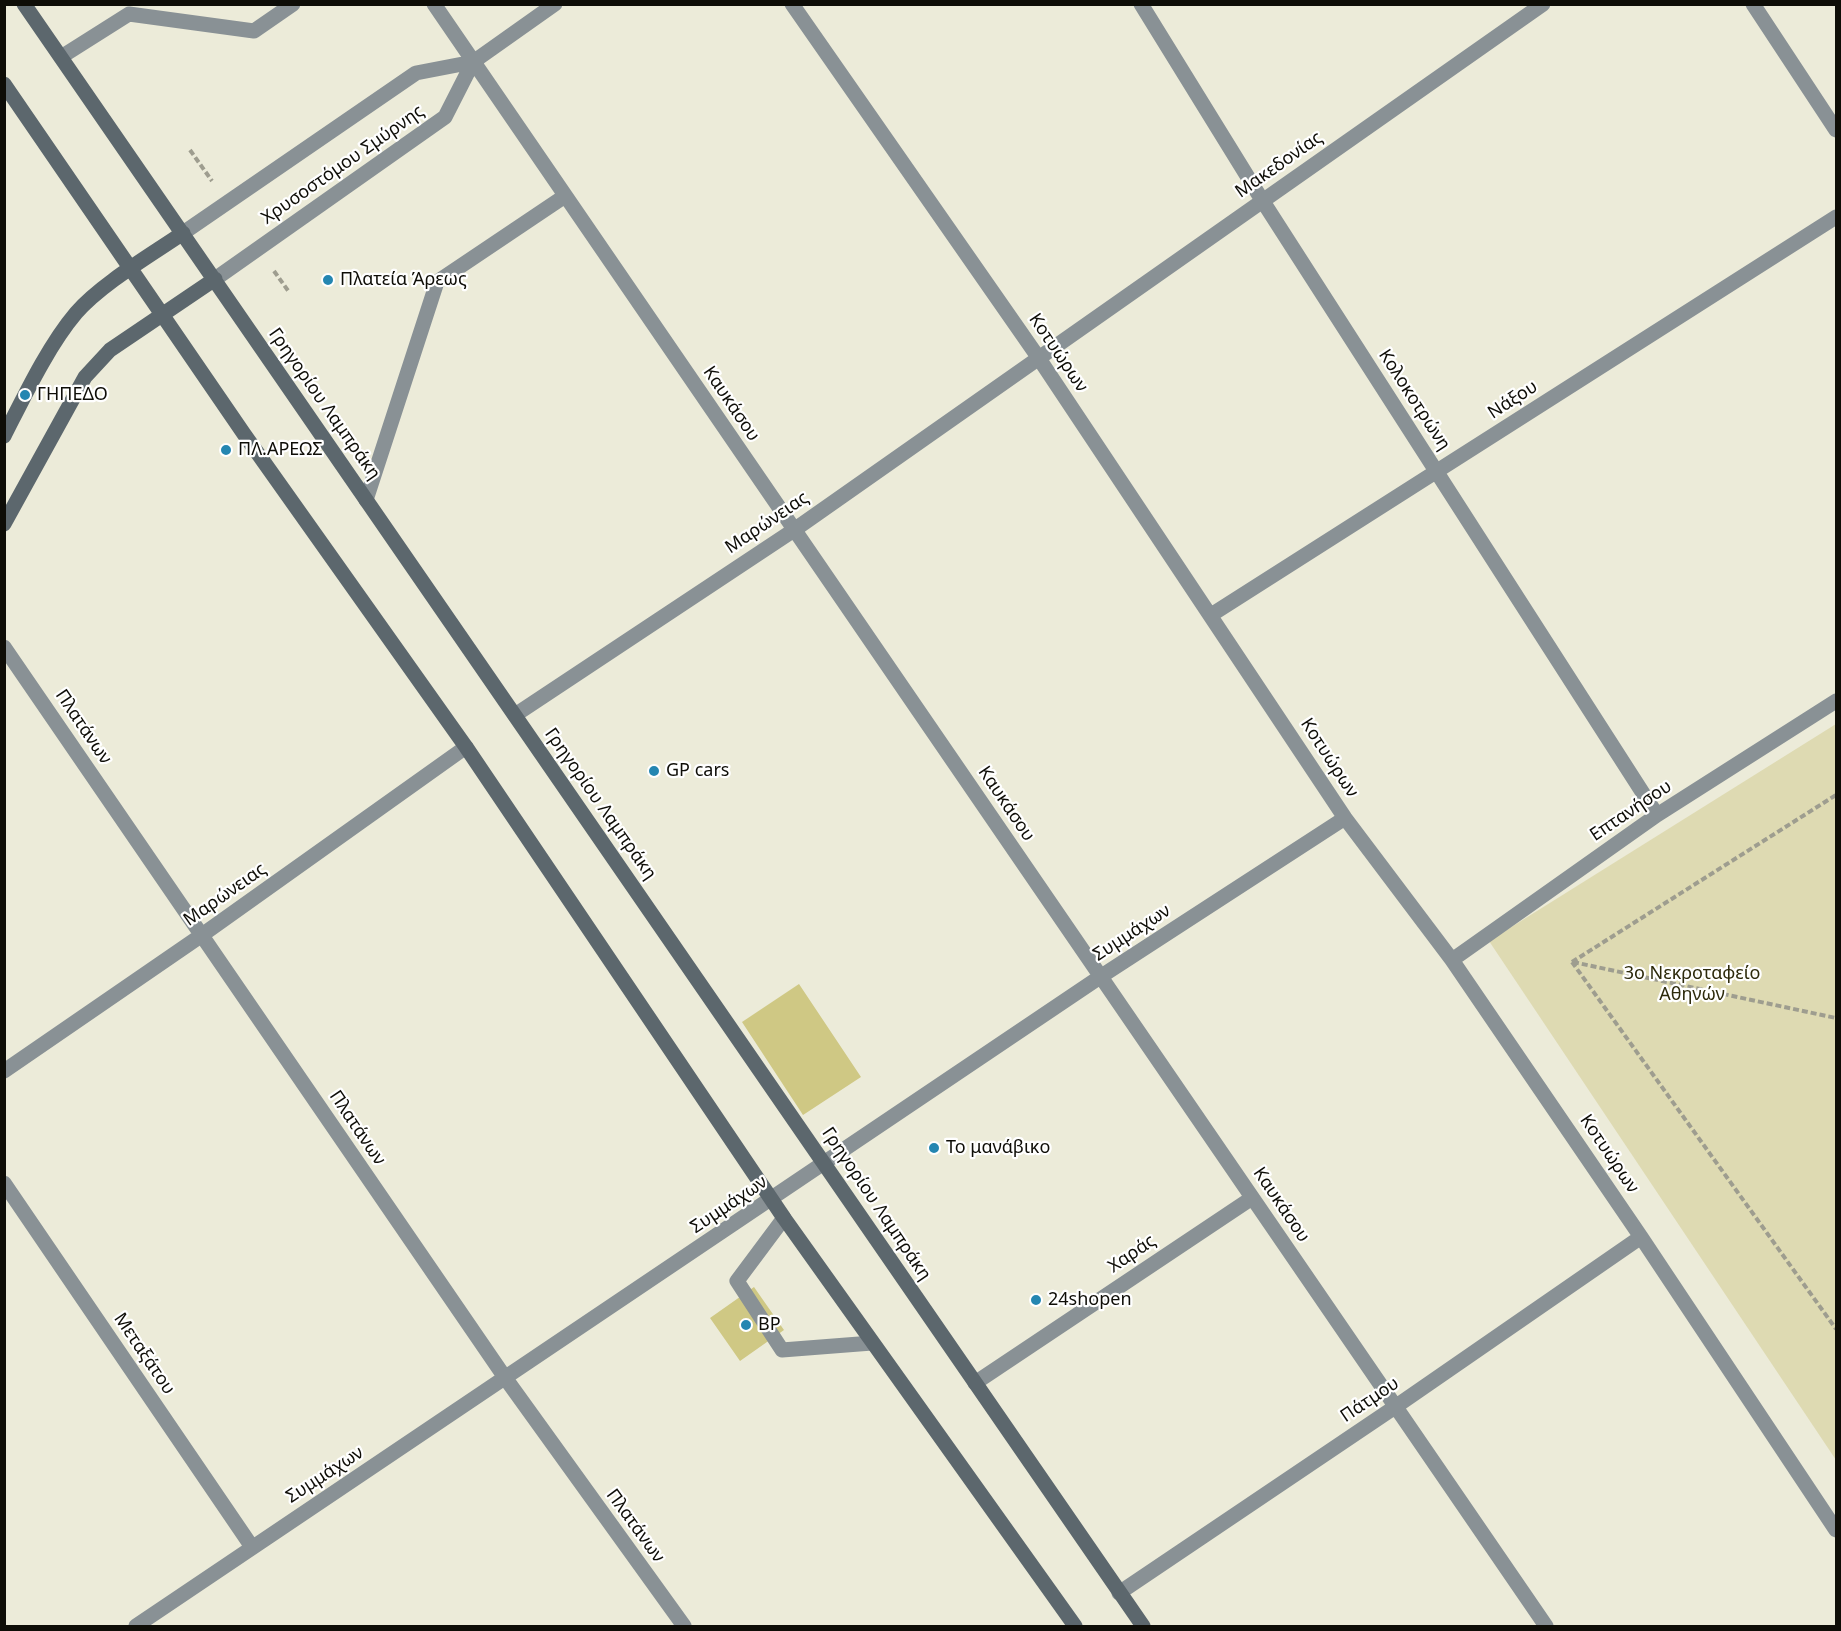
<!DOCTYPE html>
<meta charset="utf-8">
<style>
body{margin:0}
#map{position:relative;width:1841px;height:1631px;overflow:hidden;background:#ecebd9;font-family:"Noto Sans",sans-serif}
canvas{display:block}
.frame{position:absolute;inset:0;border:6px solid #0e0d07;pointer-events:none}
</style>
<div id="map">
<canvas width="1841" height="1631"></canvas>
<div class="frame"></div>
</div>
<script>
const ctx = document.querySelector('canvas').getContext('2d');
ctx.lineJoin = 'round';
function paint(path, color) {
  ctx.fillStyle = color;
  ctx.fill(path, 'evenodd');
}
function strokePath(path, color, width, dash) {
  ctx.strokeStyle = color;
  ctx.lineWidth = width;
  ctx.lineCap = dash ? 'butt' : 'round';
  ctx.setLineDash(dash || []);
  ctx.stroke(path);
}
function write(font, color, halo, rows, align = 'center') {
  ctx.font = font + ' "Noto Sans",sans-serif';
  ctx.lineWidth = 4.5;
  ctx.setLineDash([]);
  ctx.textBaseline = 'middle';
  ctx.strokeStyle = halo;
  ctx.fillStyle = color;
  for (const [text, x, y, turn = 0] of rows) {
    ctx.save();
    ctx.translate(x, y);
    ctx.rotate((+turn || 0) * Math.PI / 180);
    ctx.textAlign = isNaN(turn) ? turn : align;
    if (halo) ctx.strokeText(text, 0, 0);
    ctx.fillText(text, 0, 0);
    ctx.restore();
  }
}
const green = new Path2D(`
 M1836,724V1460L1489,941Z`);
const building = new Path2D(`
 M799,984L861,1077L803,1115L742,1022Z
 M754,1287L784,1330L740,1361L710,1318Z`);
const path = new Path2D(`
 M190,150L212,181
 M274,271L289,292
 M1572,962L1836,1329
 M1572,962L1836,795
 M1573,962L1836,1018`);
const lane = new Path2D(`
 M784,1218L737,1281L782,1350L872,1343`);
const street = new Path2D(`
 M434,4L1546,1626
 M792,4L1038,357L1345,818L1452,960L1641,1237L1836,1530
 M1141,4L1262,200L1657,815
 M1753,4L1836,130
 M61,57L129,14L254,31L293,4
 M183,233L416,73L473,62L555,4
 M215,279L445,117L473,62
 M366,500L437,282L565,196
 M1211,615L1836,217
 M4,647L506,1379L684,1626
 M515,715L794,530L1543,4
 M1452,960L1657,815L1836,701
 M4,1071L202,935L466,747
 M4,1183L252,1547
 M975,1383L1252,1198
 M1119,1593L1395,1407L1641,1237
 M136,1626L1100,977L1345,818`);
const secondary = new Path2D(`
 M24,4L1143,1626
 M4,84L244,434L466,747L784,1218L1075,1626
 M4,436C24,397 48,346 76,313C101,284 151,255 183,233
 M4,524L85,377L110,350L215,279`);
const markers = [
 [328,280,6,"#2486b1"],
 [25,395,6,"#2486b1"],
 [226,450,6,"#2486b1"],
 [654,771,6,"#2486b1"],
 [934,1148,6,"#2486b1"],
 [1036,1300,6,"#2486b1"],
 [746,1325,6,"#2486b1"]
];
const streetNames = [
 ["Χρυσοστόμου Σμύρνης",343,165,-35],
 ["Μακεδονίας",1279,165,-35],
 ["Κοτυώρων",1058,353,56],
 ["Κολοκοτρώνη",1414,400,57],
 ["Νάξου",1513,400,-33],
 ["Γρηγορίου Λαμπράκη",324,404,55],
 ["Καυκάσου",731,404,56],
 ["Μαρώνειας",767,523,-34],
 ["Πλατάνων",83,727,56],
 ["Κοτυώρων",1329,758,57],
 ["Γρηγορίου Λαμπράκη",600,804,55],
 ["Καυκάσου",1006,804,56],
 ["Επτανήσου",1631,811,-34],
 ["Μαρώνειας",225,895,-35],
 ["Συμμάχων",1132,933,-33],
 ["Πλατάνων",357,1128,56],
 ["Κοτυώρων",1609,1154,56],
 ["Γρηγορίου Λαμπράκη",876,1204,56],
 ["Συμμάχων",729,1205,-34],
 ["Καυκάσου",1281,1205,56],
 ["Χαράς",1132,1254,-34],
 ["Μεταξάτου",144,1354,56],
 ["Πάτμου",1370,1400,-34],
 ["Συμμάχων",325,1475,-33],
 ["Πλατάνων",635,1526,54]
];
const poiNames = [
 ["Πλατεία Άρεως",340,280],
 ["ΓΗΠΕΔΟ",37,395],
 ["ΠΛ.ΑΡΕΩΣ",238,450],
 ["GP cars",666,771],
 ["Το μανάβικο",946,1148],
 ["24shopen",1048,1300],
 ["BP",758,1325]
];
const parkNames = [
 ["3ο Νεκροταφείο",1692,974],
 ["Αθηνών",1692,995]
];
paint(green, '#dedab2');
paint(building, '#cfc884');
strokePath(path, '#9e9d8f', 4, [6, 3]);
strokePath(lane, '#899195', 15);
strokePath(street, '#899195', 15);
strokePath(secondary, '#5c676d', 15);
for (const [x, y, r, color] of markers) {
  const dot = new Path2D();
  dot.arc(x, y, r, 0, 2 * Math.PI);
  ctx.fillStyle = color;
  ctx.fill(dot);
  strokePath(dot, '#fff', 2);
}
write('18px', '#0e0d07', '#fff', streetNames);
write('18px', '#0e0d07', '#fff', poiNames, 'left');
write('18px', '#2d2a0b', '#fff', parkNames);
</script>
